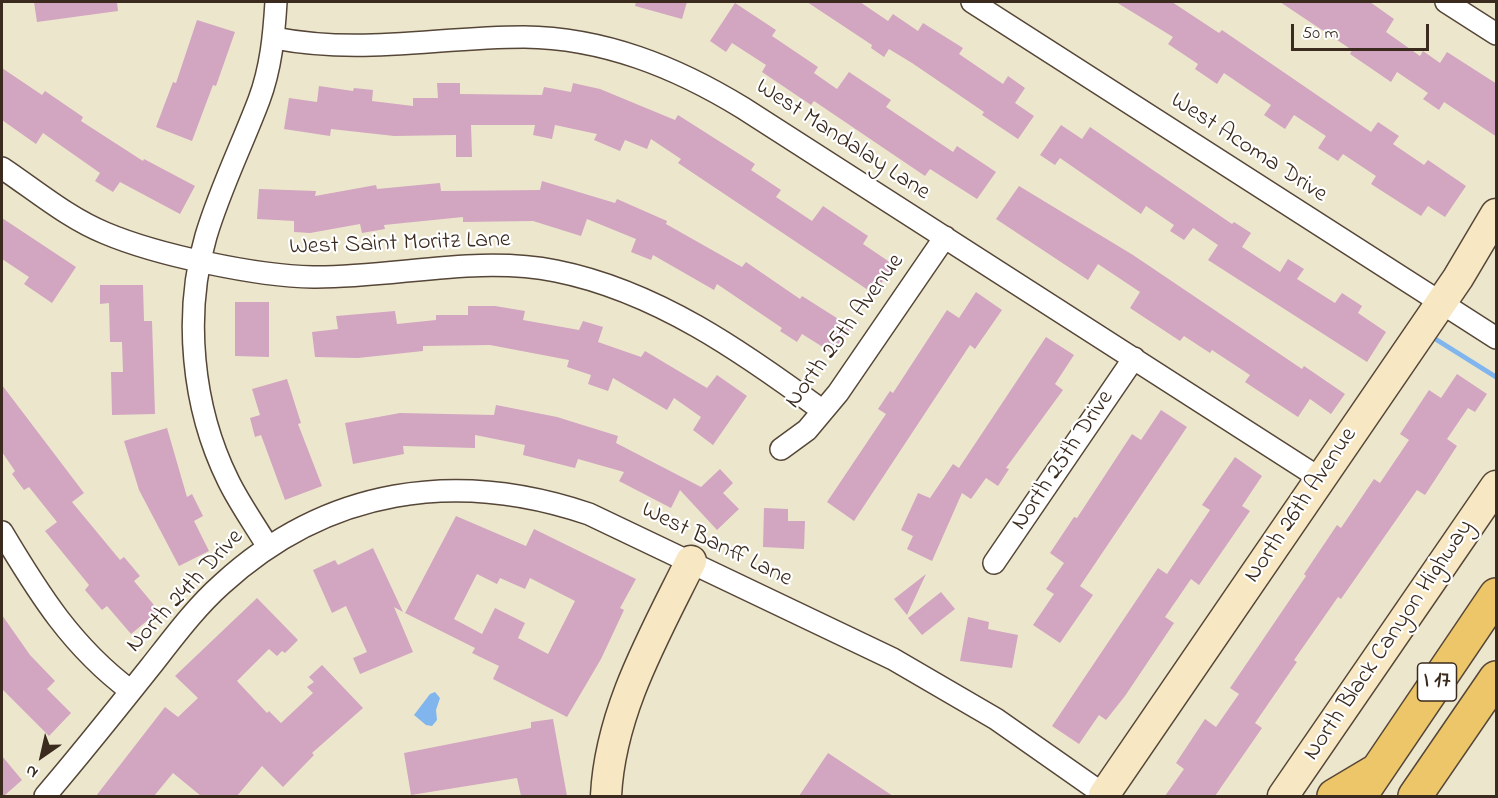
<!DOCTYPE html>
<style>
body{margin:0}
#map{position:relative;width:1498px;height:798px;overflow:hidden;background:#ece7cc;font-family:"Indie Flower",sans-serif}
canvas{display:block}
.frame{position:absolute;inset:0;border:3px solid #3b2a1e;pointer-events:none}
.north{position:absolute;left:12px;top:726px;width:60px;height:60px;-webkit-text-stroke:4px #fff;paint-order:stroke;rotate:214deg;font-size:16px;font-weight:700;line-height:24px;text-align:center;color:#3b2a1e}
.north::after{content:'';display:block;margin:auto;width:21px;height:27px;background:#3b2a1e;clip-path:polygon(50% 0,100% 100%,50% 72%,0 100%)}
.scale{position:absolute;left:1291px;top:24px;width:138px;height:27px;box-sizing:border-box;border:3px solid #3b2a1e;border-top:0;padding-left:8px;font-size:18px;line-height:21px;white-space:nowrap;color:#3b2a1e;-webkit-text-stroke:4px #fff;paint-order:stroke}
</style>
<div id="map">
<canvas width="1498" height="798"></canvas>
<div class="frame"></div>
<div class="north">N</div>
<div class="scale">50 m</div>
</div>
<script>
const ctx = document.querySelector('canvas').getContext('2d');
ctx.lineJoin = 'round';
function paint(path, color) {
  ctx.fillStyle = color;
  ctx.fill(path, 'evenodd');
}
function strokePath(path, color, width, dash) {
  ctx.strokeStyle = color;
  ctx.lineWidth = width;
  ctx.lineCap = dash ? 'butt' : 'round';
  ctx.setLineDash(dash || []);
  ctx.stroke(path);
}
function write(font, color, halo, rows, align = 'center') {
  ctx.font = font + ' "Indie Flower",sans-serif';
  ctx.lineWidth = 4.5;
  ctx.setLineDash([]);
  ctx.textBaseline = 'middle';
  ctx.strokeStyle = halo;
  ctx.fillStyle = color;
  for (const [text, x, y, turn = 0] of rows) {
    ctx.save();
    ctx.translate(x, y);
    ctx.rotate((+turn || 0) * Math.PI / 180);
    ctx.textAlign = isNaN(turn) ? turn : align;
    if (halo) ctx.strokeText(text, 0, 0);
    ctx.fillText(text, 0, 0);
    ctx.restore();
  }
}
const water = new Path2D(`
 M435,692L440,698L436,710L437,720L432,726L426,725L414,715L430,694Z`);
const stream = new Path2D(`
 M1429,335L1496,377`);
const building = new Path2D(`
 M34,2H117L118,11L37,22Z
 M636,2H687L682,19L635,6Z
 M807,2H860L888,21L893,14L918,31L923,23L963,48L959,54L1003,84L1008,76L1025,88L1015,103L1034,116L1018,139L982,115L984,112L912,63L889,49L884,57L871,48L872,45Z
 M1116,2H1172L1219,33L1222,30L1371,132L1378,122L1399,136L1393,144L1424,165L1428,160L1466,186L1445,217L1428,206L1421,216L1371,184L1376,176L1343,154L1338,161L1318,148L1326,136L1294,115L1285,129L1264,115L1271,105L1224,73L1217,84L1195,69L1198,64L1168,44L1173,37Z
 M1280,2H1370L1394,19L1386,32L1420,56L1423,51L1440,63L1447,52L1497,84V137L1444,102L1439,110L1423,99L1428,93L1397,72L1391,82L1350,54L1352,50Z
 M735,3L776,30L772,36L818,67L814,73L837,89L849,72L891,100L886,107L953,152L957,146L996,172L977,199L930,169L925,176L814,101L811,105L762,72L766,65L732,43L726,52L710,41Z
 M197,20L235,32L216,86L213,85L192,141L156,127L173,82L176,83Z
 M2,68L42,95L45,91L83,117L81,121L143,161L144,159L195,186L180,214L120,182L113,192L95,181L100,173L43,133L36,144L2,120Z
 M437,83H460V94L542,95L544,87L571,92L573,83L600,89L675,120L678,115L755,164L751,170L781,190L776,197L812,221L823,206L868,236L863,244L894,265L874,294L678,163L681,159L651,139L647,149L625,140L620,151L594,140L597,134L555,125L552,139L533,135L535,125H471L472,157H456V135L394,136L331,129L330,136L284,129L289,98L317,102L319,86L353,91L354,88L373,90L372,101L413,106V98H438Z
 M1061,125L1082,139L1090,127L1232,224L1234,222L1251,233L1242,247L1280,272L1288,259L1304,269L1297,279L1335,303L1342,293L1362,306L1358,313L1386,332L1367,362L1208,260L1218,245L1193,228L1184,240L1170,231L1174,225L1146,206L1141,214L1060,158L1055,165L1040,155Z
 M542,181L615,203L617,199L667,221L666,224L742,267L746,262L800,299L802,296L851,327L834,354L802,334L797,342L780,331L782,328L717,284L714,290L653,255L651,260L631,252L636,239L587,219L581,236L533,221L463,222V217L384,225L385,229L362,233L360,224L310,233L294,232V221L257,219L259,189L316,191L315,196L376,185L377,189L440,183L441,191L540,190Z
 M1019,186L1133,255L1302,369L1304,366L1345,394L1331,414L1310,399L1298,417L1245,382L1250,375L1212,350L1210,353L1184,336L1180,341L1130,308L1140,292L1098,264L1088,280L996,219Z
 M2,218L76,267L52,303L24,284L29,277L2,259Z
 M100,285H143L144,321H152L155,414L112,415L111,372H123L122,342H110L109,303L100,304Z
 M976,292L1002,310L975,349L970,345L854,521L827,502L886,414L878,409L890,391L893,393L947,310L959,318Z
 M235,302H269V357L235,356Z
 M468,306H495L525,311L523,320L579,330L583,321L603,327L598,342L641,357L645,351L707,388L717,375L747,396L713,445L693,430L701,417L674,398L667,410L613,378L608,391L588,384L591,375L567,367L569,360L490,345L423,346V351L358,358L315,357L312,332L338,329L336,316L395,311L397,324L436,320V315H468Z
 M1046,337L1074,355L1055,384L1063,390L1006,468L1009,469L998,486L986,478L971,499L962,493L932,561L907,549L913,536L901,530L918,493L930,498L953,464L959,468Z
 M1457,374L1487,394L1475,412L1468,408L1447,439L1457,446L1425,495L1417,490L1341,599L1338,597L1294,660L1297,662L1255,723L1262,728L1215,796H1165L1184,769L1176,763L1205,719L1216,727L1239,694L1230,688L1306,576L1304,574L1337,525L1341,528L1374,479L1380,483L1409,440L1400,434L1429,390L1441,398Z
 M287,379L301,423L298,424L322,486L285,500L261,435L255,437L250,418L260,415L252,389Z
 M2,385L84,493L72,502L120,560L124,557L140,576L134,581L159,611L131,634L107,606L102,610L85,590L89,585L45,531L57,522L29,487L24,490L12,474L15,471L2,452Z
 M496,405L557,417L618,436L616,443L701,487L720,469L733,483L723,493L739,509L717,530L680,490L671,508L619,481L624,472L578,459L575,468L523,455L525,445L475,435V448L403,446L404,454L353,464L345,423L400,413L494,415Z
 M1161,410L1187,427L1080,586L1093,595L1060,643L1033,625L1054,594L1046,589L1064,563L1050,553L1074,517L1077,518L1132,434L1141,440Z
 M167,428L187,497L192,494L203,516L194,521L209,551L179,566L139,490L124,441Z
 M1235,457L1262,476L1242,506L1250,511L1199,585L1191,579L1165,617L1174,623L1125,696L1106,720L1099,715L1079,744L1052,726L1158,568L1167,574L1210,510L1202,505Z
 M764,508L788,509V521H805L804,549L763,547Z
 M456,516L526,546L534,529L636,579L620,608L624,610L601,659L567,717L493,679L499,666L472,653L475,648L405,613ZM477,574L497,584L500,578L525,589L530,578L575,601L548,654L518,638L525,623L495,608L482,634L454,619Z
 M373,548L403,612L394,607L413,652L360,674L353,658L367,652L346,606L332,613L313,570L335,560L338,565Z
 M926,574L907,615L894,599Z
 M941,592L955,609L922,635L908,618Z
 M257,598L298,640L285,653L282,651L277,656L269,649L237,681L267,713L269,711L281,723L313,693L307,687L314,682L309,677L322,665L363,708L312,753L314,755L283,787L262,766L237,796H201L173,773L154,796H96L165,707L178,717L198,698L175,676Z
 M2,615L30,655L55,681L47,689L71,713L49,736L2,689Z
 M968,617L989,622L988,629L1018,635L1012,668L960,661Z
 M553,719L567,796H521L517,778L411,795L404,753L531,728V722Z
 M828,753L893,796H799Z
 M2,756L22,780L4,796H2Z`);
const street = new Path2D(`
 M972,2L1496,338
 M1446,2L1496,34
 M274,38C363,55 436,37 524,37C604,38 676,67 743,108L1321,479
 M2,168C35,190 68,218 105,233C157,255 256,276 313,277C394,278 475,255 556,271C656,291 743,352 823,411
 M781,449L807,430L838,393L945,237
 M2,532C39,594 72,647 131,691
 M268,547C255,525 239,503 228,480C192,407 183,314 206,236C220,189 242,145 259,100C271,68 274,35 276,2
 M994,563L1134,358
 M45,796C81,754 116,710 151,666C173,638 195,608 222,584C327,488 456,469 589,514L893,659L996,719L1106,796`);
const secondary = new Path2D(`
 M1104,795L1458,278L1496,214
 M606,796C610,712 654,636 691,561
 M1283,796L1496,486`);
const highway = new Path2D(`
 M1334,796L1376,771
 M1360,796L1496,595
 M1415,796L1496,678`);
const shields = [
 [1437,682,39]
];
const shieldNames = [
 ["I 17",1437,682]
];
const streetNames = [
 ["West Mandalay Lane",842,141,33],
 ["West Acoma Drive",1248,149,33],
 ["West Saint Moritz Lane",400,245,-2],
 ["North 25th Avenue",846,332,-54],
 ["North 25th Drive",1064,461,-56],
 ["North 26th Avenue",1302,506,-56],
 ["West Banff Lane",716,546,26],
 ["North 24th Drive",186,592,-47],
 ["North Black Canyon Highway",1390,641,-56]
];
paint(water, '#80b5ee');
strokePath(stream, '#80b5ee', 5);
paint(building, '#d2a5c1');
strokePath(street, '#564638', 24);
strokePath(secondary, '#564638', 33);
strokePath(highway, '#564638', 36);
strokePath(street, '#fff', 21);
strokePath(secondary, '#f7e8c3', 30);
strokePath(highway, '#ecc669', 33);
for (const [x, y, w] of shields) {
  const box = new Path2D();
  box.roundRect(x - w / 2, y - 19, w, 38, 4.5);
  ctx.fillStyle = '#fff';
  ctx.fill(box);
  strokePath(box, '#3b2a1e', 1.5);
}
write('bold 22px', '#3b2a1e', null, shieldNames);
write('24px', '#3b2a1e', '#fff', streetNames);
</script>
